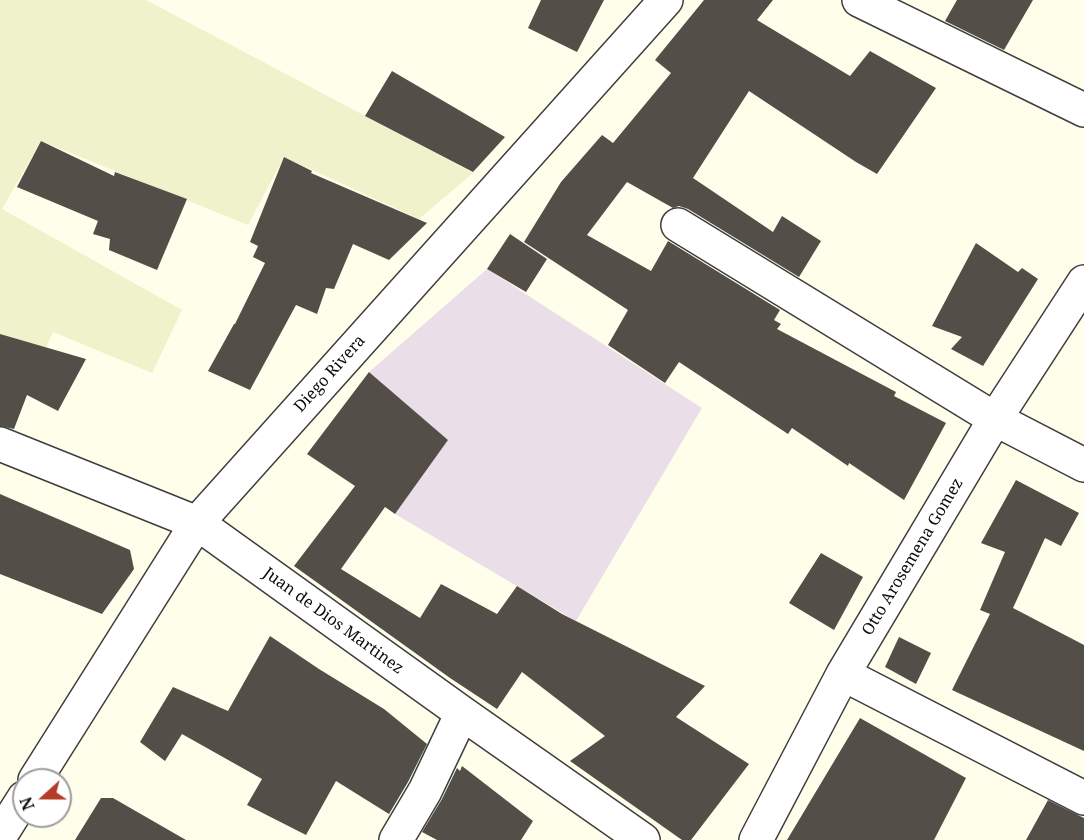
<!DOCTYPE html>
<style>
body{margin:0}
#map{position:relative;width:1084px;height:840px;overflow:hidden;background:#fefeea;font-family:"Noto Serif",serif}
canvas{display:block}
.north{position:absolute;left:12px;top:768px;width:60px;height:60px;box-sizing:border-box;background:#fff;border:2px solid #9d9d9d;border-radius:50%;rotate:249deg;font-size:16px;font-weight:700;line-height:24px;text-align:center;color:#0b0b0b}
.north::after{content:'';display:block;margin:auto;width:21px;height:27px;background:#b53c29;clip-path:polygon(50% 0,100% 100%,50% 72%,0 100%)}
</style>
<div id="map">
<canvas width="1084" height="840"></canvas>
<div class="north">N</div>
</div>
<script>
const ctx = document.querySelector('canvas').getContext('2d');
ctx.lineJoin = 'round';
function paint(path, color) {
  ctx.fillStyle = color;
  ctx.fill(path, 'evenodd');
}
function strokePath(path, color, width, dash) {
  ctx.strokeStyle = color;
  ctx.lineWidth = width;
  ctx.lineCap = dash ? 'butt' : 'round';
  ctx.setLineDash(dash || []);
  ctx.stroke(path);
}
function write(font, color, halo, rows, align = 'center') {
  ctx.font = font + ' "Noto Serif",serif';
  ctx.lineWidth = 6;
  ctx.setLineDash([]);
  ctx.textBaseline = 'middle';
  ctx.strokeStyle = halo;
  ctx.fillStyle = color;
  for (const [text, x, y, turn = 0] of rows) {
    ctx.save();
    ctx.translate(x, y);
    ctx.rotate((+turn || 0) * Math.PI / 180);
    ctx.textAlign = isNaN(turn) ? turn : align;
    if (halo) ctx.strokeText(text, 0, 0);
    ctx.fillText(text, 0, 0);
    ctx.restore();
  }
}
const industrial = new Path2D(`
 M487,269L702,408L576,621L395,514L448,440L369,372Z`);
const farmland = new Path2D(`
 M0,0H146L473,173L419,219L284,157L248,225L41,141L2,209L182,310L152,373L53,332L45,350L0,335Z`);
const building = new Path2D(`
 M541,0H604L577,52L528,28Z
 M704,0H773L757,20L850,76L870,51L936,88L877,174L856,162L749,91L693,178L773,232L782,216L821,241L799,277L688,209L679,206L673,208L627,182L587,235L651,271L668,241L780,310L774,320L781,324L777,329L896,392L894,396L946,423L904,500L849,463L848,466L792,428L788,434L679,362L665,383L608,345L628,310L524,242L561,182L602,135L613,143L671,73L655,60Z
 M957,0H1033L1004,50L945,21Z
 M392,71L505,137L473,172L365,116Z
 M41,141L114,176L115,172L187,199L157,270L109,250L110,239L93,234L98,221L17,187Z
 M284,157L312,171L311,173L427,223L389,260L353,244L334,289L326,288L317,314L296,305L250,390L208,371L234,324H235L265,263L253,257L258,246L250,242Z
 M510,234L547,259L526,292L487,269Z
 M976,243L1018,272L1022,268L1038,279L983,366L951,349L962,337L932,326Z
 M0,334L86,359L58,411L27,395L14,429L0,426Z
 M369,372L448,440L395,514L385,507L341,569L420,618L441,584L497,614L517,586L562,614L705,686L676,717L749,764L691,840H682L570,761L605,736L522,672L497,709L450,678L294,566L355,486L307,454Z
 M1016,480L1079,513L1061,546L1045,538L1013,608L1084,645V751L952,690L990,614L980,610L1005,552L981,543Z
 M0,494L130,550L134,569L102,614L0,574Z
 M821,553L863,577L834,630L789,603Z
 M270,636L319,669L384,709L427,744L408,782L389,814L336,781L306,835L247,805L262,779L182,734L165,761L140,742L173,687L228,711Z
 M899,637L931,653L916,684L885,667Z
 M860,718L966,778L934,840H787Z
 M462,766L533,821L521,840H437L422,832L442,799L457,768L460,771Z
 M101,798H113L186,840H75Z
 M1048,800L1084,818V840H1026Z`);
const minor = new Path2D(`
 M859,0L1084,110
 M678,225L995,419L1084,465
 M0,444L197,523L462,713L643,840
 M843,674L1084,798
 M35,780L197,523L666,0
 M0,836L24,798
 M396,840L425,791L462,713
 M756,840L843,674L995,419L1084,282`);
const streetNames = [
 ["Diego Rivera",330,374,-48],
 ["Otto Arosemena Gomez",913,557,-59],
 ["Juan de Dios Martinez",333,621,36]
];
paint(industrial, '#eadfe9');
paint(farmland, '#eff2cb');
paint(building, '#534e48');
strokePath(minor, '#3e3e3e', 36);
strokePath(minor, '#fff', 33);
write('16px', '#0b0b0b', '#fff', streetNames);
</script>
